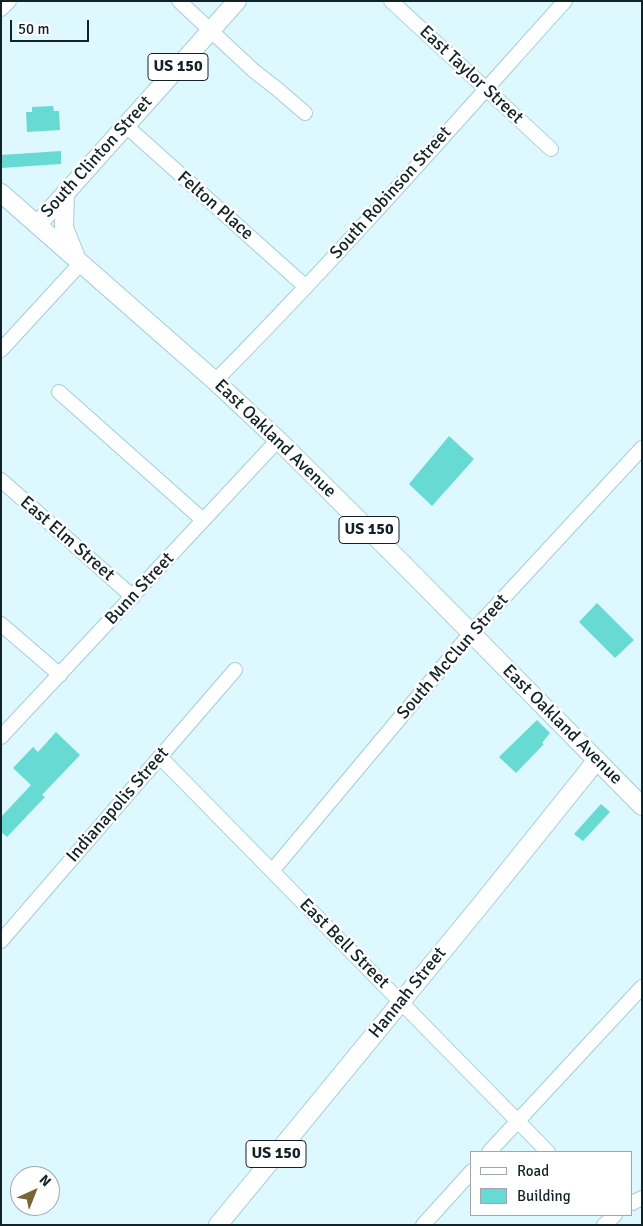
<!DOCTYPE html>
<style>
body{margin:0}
#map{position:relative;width:643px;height:1226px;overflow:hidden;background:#def8ff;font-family:Signika,sans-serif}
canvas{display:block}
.frame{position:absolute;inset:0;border:2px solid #122327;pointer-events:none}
.legend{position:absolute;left:470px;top:1151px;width:162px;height:65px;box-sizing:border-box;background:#fff;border:1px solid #a0a7a9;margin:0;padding:6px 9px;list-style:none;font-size:15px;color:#122327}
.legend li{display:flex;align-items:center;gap:10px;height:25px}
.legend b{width:25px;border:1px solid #a0a7a9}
.north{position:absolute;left:10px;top:1166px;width:50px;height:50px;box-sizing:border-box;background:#fff;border:1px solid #a0a7a9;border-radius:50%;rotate:44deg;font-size:14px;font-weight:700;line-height:20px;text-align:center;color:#122327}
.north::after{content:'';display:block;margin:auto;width:18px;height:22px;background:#7b6434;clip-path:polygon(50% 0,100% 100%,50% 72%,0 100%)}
.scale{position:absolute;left:10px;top:20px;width:79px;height:22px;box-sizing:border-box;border:2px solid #122327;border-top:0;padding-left:6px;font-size:15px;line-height:18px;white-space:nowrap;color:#122327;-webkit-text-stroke:4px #fff;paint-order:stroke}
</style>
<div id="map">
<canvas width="643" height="1226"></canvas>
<div class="frame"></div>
<ul class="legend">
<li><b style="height:6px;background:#fff"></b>Road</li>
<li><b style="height:14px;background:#67dad3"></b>Building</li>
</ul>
<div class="north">N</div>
<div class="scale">50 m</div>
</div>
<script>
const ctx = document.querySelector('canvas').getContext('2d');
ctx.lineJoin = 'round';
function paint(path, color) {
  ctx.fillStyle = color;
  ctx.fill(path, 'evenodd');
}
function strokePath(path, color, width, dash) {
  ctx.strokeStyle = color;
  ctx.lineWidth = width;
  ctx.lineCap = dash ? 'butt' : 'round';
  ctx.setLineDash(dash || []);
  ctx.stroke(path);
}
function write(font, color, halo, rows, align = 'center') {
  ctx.font = font + ' Signika,sans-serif';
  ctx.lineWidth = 5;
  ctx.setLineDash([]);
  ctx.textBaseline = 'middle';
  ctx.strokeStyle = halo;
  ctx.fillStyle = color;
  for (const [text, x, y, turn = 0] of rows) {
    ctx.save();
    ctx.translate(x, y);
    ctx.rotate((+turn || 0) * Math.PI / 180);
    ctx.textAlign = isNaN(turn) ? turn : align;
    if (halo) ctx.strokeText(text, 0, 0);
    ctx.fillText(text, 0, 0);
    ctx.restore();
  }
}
const building = new Path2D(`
 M53,106L54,111H59L60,130L27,132L26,112H32V107Z
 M61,151V164L1,168V155Z
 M449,436L474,459L432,506L409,484Z
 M597,603L634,640L615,658L579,622Z
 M537,720L550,733L542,743L544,744L516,773L499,757Z
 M56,732L80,755L42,795L45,797L7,837L1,832V817L31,785L13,768L33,747L38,752Z
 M601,804L610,812L583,841L574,834Z`);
const minor = new Path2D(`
 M179,1L254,71L276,88L305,113
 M391,1L551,149
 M1,9L9,1
 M125,125L306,287
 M1,350L81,263
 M215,381C336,259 450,129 565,1
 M59,392L203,520
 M1,480L133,597
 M1,624L60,675
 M1,737L278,440
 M160,757L548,1152
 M272,871L471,633L642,448
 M1,941L235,670
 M489,1152L642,987
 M632,1203L642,1198
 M423,1225L472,1171
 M604,1225L615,1215`);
const major = new Path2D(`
 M1,193L215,381L278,440L403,564L642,806
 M65,193L64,228L75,255
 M38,224L237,1
 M218,1225L483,902L597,760`);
const shields = [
 [178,67,60],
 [369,530,60],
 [276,1154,60]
];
const shieldNames = [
 ["US 150",178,67],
 ["US 150",369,530],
 ["US 150",276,1154]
];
const streetNames = [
 ["East Taylor Street",471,75,43],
 ["South Clinton Street",97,157,-48],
 ["South Robinson Street",391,193,-48],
 ["Felton Place",215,206,41],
 ["East Oakland Avenue",275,439,44],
 ["East Elm Street",67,539,41],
 ["Bunn Street",140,589,-47],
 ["South McClun Street",453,657,-49],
 ["East Oakland Avenue",562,725,45],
 ["Indianapolis Street",118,805,-49],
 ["East Bell Street",344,944,45],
 ["Hannah Street",408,993,-51]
];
paint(building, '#67dad3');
strokePath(minor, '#a3cdd8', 16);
strokePath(major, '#a3cdd8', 20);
strokePath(minor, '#fff', 14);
strokePath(major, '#fff', 18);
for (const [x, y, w] of shields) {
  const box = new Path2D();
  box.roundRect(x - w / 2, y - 13.5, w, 27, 4);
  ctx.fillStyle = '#fff';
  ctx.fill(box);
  strokePath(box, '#122327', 1);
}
write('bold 16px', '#122327', null, shieldNames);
write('18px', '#122327', '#fff', streetNames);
</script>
